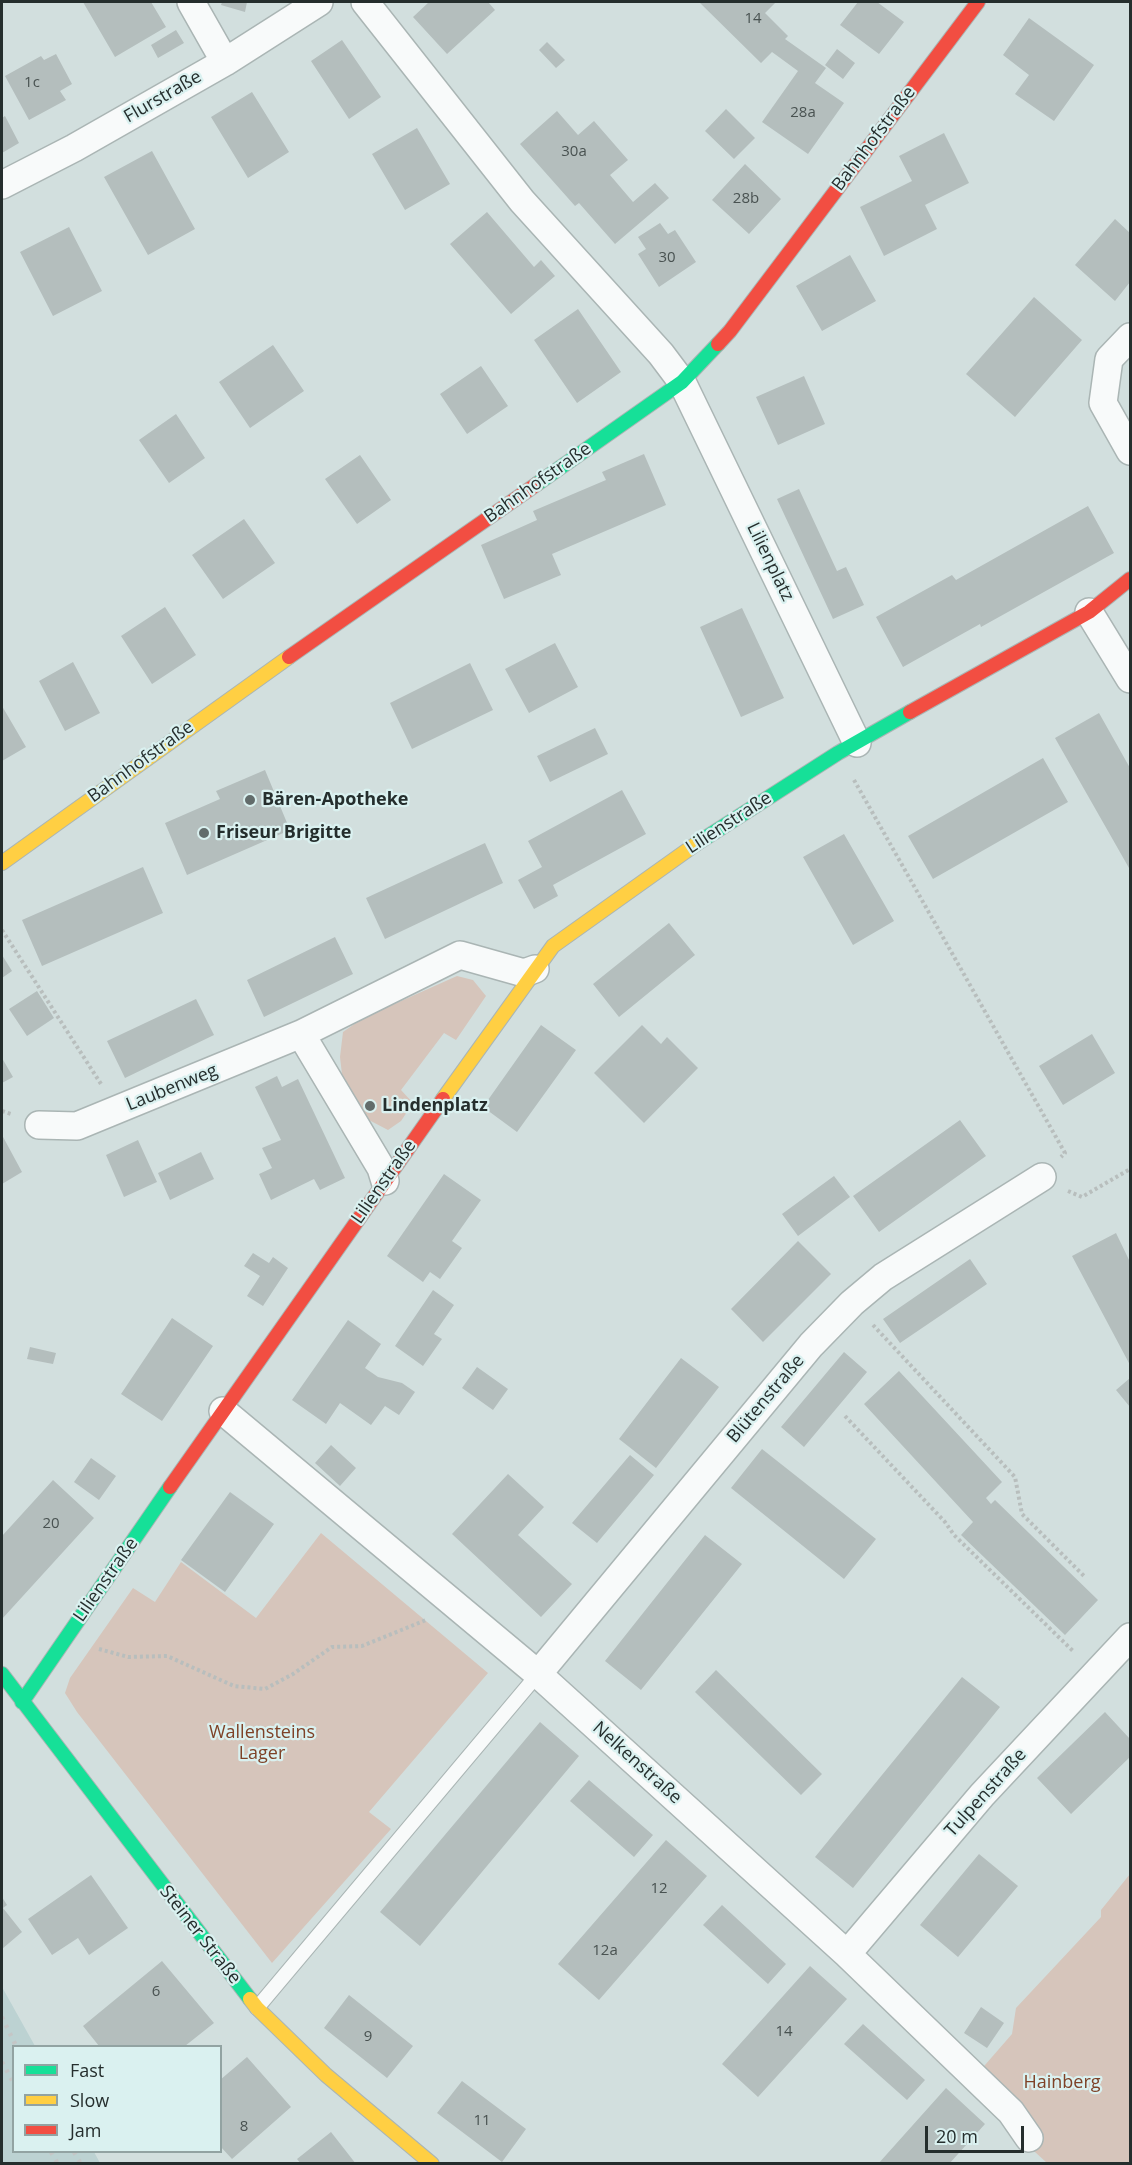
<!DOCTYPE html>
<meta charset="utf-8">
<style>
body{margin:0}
#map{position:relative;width:1132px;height:2165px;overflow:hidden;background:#d2dfde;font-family:"Open Sans",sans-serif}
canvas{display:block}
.frame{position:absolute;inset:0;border:3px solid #252e2d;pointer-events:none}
.legend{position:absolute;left:12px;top:2045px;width:210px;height:108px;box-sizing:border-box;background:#daf1f0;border:2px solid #92a3a2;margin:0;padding:8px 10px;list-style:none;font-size:18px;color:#252e2d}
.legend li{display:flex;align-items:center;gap:12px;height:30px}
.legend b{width:30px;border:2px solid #92a3a2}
.scale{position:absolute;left:925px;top:2126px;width:99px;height:27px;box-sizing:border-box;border:3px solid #252e2d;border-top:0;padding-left:8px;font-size:18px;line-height:21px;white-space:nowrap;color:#252e2d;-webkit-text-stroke:4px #daf1f0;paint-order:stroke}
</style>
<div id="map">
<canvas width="1132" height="2165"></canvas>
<div class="frame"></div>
<ul class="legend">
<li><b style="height:8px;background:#16e098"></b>Fast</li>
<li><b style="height:8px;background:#ffcf43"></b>Slow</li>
<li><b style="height:8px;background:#f24e42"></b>Jam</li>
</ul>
<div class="scale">20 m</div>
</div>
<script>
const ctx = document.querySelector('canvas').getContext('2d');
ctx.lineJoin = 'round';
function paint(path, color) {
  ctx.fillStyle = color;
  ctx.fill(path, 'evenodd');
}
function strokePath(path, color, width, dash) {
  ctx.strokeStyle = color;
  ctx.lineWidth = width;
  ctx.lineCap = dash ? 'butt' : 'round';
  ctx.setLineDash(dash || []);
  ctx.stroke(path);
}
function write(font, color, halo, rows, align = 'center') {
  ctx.font = font + ' "Open Sans",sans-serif';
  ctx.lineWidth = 4.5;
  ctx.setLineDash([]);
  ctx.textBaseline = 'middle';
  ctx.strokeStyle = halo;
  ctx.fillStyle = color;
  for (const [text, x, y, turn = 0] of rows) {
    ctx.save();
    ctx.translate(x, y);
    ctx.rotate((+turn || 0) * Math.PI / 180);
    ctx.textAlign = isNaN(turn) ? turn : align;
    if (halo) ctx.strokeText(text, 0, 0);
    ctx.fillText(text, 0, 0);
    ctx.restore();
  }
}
const built = new Path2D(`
 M2,1987L35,2046H14V2152H94L100,2163H2Z`);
const green = new Path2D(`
 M457,976L473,980L486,996L456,1040L444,1033L401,1090L413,1103L401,1121L388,1130L367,1119L343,1083L340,1057L343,1032L363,1018Z
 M321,1533L488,1673L369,1812L391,1829L272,1963L77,1712L65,1693L70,1678L133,1588L155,1602L181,1562L256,1618Z
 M1130,1874V2163H1047L965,2088L1012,2034L1016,2008L1101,1917V1910Z`);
const building = new Path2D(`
 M83,2H151L166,27L115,57Z
 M222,2H247L245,12L221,5Z
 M429,2H488L495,10L447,54L413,17Z
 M699,2H776L765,13L788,36L785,39L826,68L815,83L844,103L808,154L762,122L798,71L772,52L761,63Z
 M858,2H877L904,22L879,54L840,25Z
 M1029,18L1094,65L1054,121L1015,94L1029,75L1003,55Z
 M176,30L184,43L158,58L151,45Z
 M342,40L381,97L349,119L311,61Z
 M547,42L565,60L556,68L539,50Z
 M837,49L855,63L843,79L825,65Z
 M56,54L72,84L60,91L66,100L29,120L5,76L41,56L44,60Z
 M252,92L289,152L248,178L211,117Z
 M726,109L755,138L734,159L705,131Z
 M557,111L578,135L594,121L628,160L610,175L633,202L655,183L669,198L615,244L579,203L575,206L520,144Z
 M5,116L19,143L2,153V118Z
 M417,128L450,184L405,210L372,154Z
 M944,133L969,183L925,205L937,229L884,256L860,207L912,181L899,156Z
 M152,151L195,229L148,255L104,177Z
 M745,164L781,199L749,234L712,200Z
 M487,212L534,267L541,260L555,276L511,314L450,244Z
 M1115,219L1130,233V282L1115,301L1075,265Z
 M660,223L668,234L675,230L696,262L659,287L638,254L646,249L638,237Z
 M69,227L102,291L53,316L20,252Z
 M850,255L876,301L822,331L796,286Z
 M1034,297L1082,340L1015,417L966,374Z
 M578,309L621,372L577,403L534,340Z
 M273,345L304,391L250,428L219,382Z
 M481,366L508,406L467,434L440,394Z
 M804,376L825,424L778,445L756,397Z
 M176,414L205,458L169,483L139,440Z
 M644,454L666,505L552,554L561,575L504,599L481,545L537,520L533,511L606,480L602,472Z
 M360,455L391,500L357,524L325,479Z
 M799,489L837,571L846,567L864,605L833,619L777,499Z
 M1088,506L1114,553L981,627L980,624L903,667L876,617L952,575L956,580Z
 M244,519L275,563L223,599L192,555Z
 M165,607L196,655L152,684L121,636Z
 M742,608L784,698L741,717L700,627Z
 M555,643L578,687L529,713L505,669Z
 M73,662L100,713L65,731L39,681Z
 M470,663L493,710L412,749L390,703Z
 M2,706L26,747L2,761Z
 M1099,713L1130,768L1129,868L1055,738Z
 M595,728L608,754L550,782L537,756Z
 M1043,758L1068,802L933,879L908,836Z
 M265,770L290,830L187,875L165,823L220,799L216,791Z
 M622,790L646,834L553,885L558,896L534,909L518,880L542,867L528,841Z
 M844,834L894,921L853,945L803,857Z
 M485,843L503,883L385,939L366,898Z
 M143,867L163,913L42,966L22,920Z
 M669,923L695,955L619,1017L593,984Z
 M335,937L353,974L264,1017L247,980Z
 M2,955L12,971L2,978Z
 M37,991L54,1018L27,1036L9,1009Z
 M196,999L214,1035L125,1078L107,1041Z
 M541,1025L576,1050L517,1132L483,1107Z
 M642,1025L661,1044L667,1037L698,1068L644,1123L594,1073Z
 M1092,1034L1115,1073L1063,1105L1039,1066Z
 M2,1058L13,1077L2,1083Z
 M277,1076L282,1087L298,1079L345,1178L320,1190L314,1179L271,1200L259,1174L272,1168L262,1148L281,1140L255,1087Z
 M960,1120L986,1156L879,1232L853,1196Z
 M2,1135L22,1172L2,1184Z
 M138,1140L157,1182L124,1197L106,1155Z
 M201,1152L214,1179L170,1200L158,1173Z
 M444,1174L481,1200L452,1241L462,1248L440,1279L430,1272L423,1282L387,1256Z
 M834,1176L850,1197L798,1236L782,1214Z
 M1116,1233L1130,1262V1365L1072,1256Z
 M798,1241L831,1274L763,1342L731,1309Z
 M253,1253L269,1263L273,1257L288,1268L263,1306L247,1296L260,1276L244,1266Z
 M970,1259L987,1284L900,1343L883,1319Z
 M433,1290L454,1305L434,1334L442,1339L423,1366L395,1346Z
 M172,1318L213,1346L162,1421L121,1394Z
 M348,1320L381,1344L365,1368L378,1377L402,1383L415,1392L399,1415L385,1406L371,1425L340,1403L326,1424L292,1400Z
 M30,1347L56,1353L53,1364L27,1359Z
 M844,1352L867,1372L804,1447L781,1427Z
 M681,1358L719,1387L656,1468L619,1439Z
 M477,1367L508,1389L493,1410L462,1388Z
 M899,1371L1002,1482L986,1498L991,1504L995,1500L1098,1600L1065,1635L961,1535L973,1522L864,1404Z
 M1130,1378V1407L1116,1390Z
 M331,1445L356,1468L340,1486L315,1463Z
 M762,1449L876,1539L844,1579L731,1488Z
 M630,1455L654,1475L597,1543L572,1523Z
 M91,1458L116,1476L99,1500L74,1482Z
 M508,1474L544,1507L518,1535L572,1584L541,1617L452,1534Z
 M53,1480L94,1518L2,1619V1536Z
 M230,1492L274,1524L225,1592L181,1560Z
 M705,1535L742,1564L641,1690L605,1661Z
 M716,1670L822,1774L801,1795L695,1692Z
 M962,1677L1000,1707L853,1888L815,1857Z
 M1105,1712L1130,1739V1757L1071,1814L1037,1778Z
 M540,1722L579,1756L420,1946L380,1912Z
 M589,1780L653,1835L634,1857L570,1801Z
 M666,1840L707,1876L599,2000L558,1964Z
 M979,1854L1018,1886L958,1957L920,1925Z
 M91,1875L128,1928L89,1955L78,1938L52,1955L28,1919Z
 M2,1897L7,1905L3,1908L22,1932L2,1949Z
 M722,1905L786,1964L768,1984L703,1925Z
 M162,1961L214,2023L185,2046H99L83,2026Z
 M810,1966L847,1999L758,2097L722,2064Z
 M349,1995L413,2046L387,2078L324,2028Z
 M981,2007L1004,2023L987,2048L964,2033Z
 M863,2024L925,2080L907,2100L844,2044Z
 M247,2057L291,2107L232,2159L220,2146V2080Z
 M462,2081L526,2129L502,2162L437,2113Z
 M946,2088L985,2124L949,2164H878Z
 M331,2132L356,2164H301L297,2159Z`);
const path = new Path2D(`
 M854,780L1065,1153L1061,1157
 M2,930L101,1084
 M2,1111L11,1114
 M1068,1191L1082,1197L1130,1169
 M873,1325L1015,1477L1022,1514L1084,1576
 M845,1416L945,1522L954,1535L1074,1652
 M99,1649L128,1657L167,1656L234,1686L265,1689L293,1674L332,1647L362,1646L426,1620`);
const lane = new Path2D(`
 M257,2008L538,1674`);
const street = new Path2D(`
 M191,2L225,62
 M365,2L522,201L661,354L682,382L857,743
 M2,185L74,148L225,62L319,2
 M1130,337L1109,359L1103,403L1130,451
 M1089,612L1130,679
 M39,1125L77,1126L301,1034
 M385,1181L381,1168L301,1034L460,955L524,973L535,969
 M223,1411L538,1674L847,1954L1011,2112L1029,2138
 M538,1674L811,1345L852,1303L883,1277L1042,1177
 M847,1954L982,1795L1130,1637`);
const fast = new Path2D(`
 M537,484L682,382L718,344
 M696,844L838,753L910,712
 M2,1674L250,1999
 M22,1702L170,1487`);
const slow = new Path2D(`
 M2,863L289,657
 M443,1099L553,946L696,844
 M250,1999L257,2008L326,2075L432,2164`);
const jam = new Path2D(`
 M718,344L730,331L978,2
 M289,657L537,484
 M910,712L1089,612L1130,579
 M170,1487L443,1099`);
const rail = new Path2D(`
 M2,2017L16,2046
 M2,2062L14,2084
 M51,2152L58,2164
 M74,2152L81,2164`);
const markers = [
 [250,800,6,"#626c6b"],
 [204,833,6,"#626c6b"],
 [370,1106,6,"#626c6b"]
];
const numberNames = [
 ["14",753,19],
 ["1c",32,83],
 ["28a",803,113],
 ["30a",574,152],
 ["28b",746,199],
 ["30",667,258],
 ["20",51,1524],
 ["12",659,1889],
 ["12a",605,1951],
 ["6",156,1992],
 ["14",784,2032],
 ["9",368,2037],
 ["11",482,2121],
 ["8",244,2127]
];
const streetNames = [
 ["Flurstraße",163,97,-30],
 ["Bahnhofstraße",874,139,-53],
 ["Bahnhofstraße",538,483,-35],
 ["Lilienplatz",770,562,64],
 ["Bahnhofstraße",141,762,-36],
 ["Lilienstraße",729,823,-33],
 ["Laubenweg",172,1088,-22],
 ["Lilienstraße",384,1182,-55],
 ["Blütenstraße",766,1399,-50],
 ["Lilienstraße",106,1580,-55],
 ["Nelkenstraße",637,1763,42],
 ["Tulpenstraße",986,1793,-48],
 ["Steiner Straße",200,1935,52]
];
const poiNames = [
 ["Bären-Apotheke",262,800],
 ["Friseur Brigitte",216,833],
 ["Lindenplatz",382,1106]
];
const parkNames = [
 ["Wallensteins",262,1733],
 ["Lager",262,1754],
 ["Hainberg",1062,2083]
];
paint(built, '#bcd2d2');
paint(green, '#d6c5bb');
paint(building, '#b4bebd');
strokePath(lane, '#aab5b4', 16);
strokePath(street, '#aab5b4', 30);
strokePath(fast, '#aab5b4', 16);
strokePath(slow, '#aab5b4', 16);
strokePath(jam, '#aab5b4', 16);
strokePath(path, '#b8bebd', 4, [3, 3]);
strokePath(lane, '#f8fafa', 14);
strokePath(street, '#f8fafa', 27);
strokePath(fast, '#16e098', 14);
strokePath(slow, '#ffcf43', 14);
strokePath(jam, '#f24e42', 14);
strokePath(rail, '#c4c6c6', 4.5, [3, 6]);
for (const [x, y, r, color] of markers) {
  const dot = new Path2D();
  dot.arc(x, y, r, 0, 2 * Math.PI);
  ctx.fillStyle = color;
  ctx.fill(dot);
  strokePath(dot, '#daf1f0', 2);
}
write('15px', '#495251', null, numberNames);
write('18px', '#252e2d', '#daf1f0', streetNames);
write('bold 18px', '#252e2d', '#daf1f0', poiNames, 'left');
write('18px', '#7e4227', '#daf1f0', parkNames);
</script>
